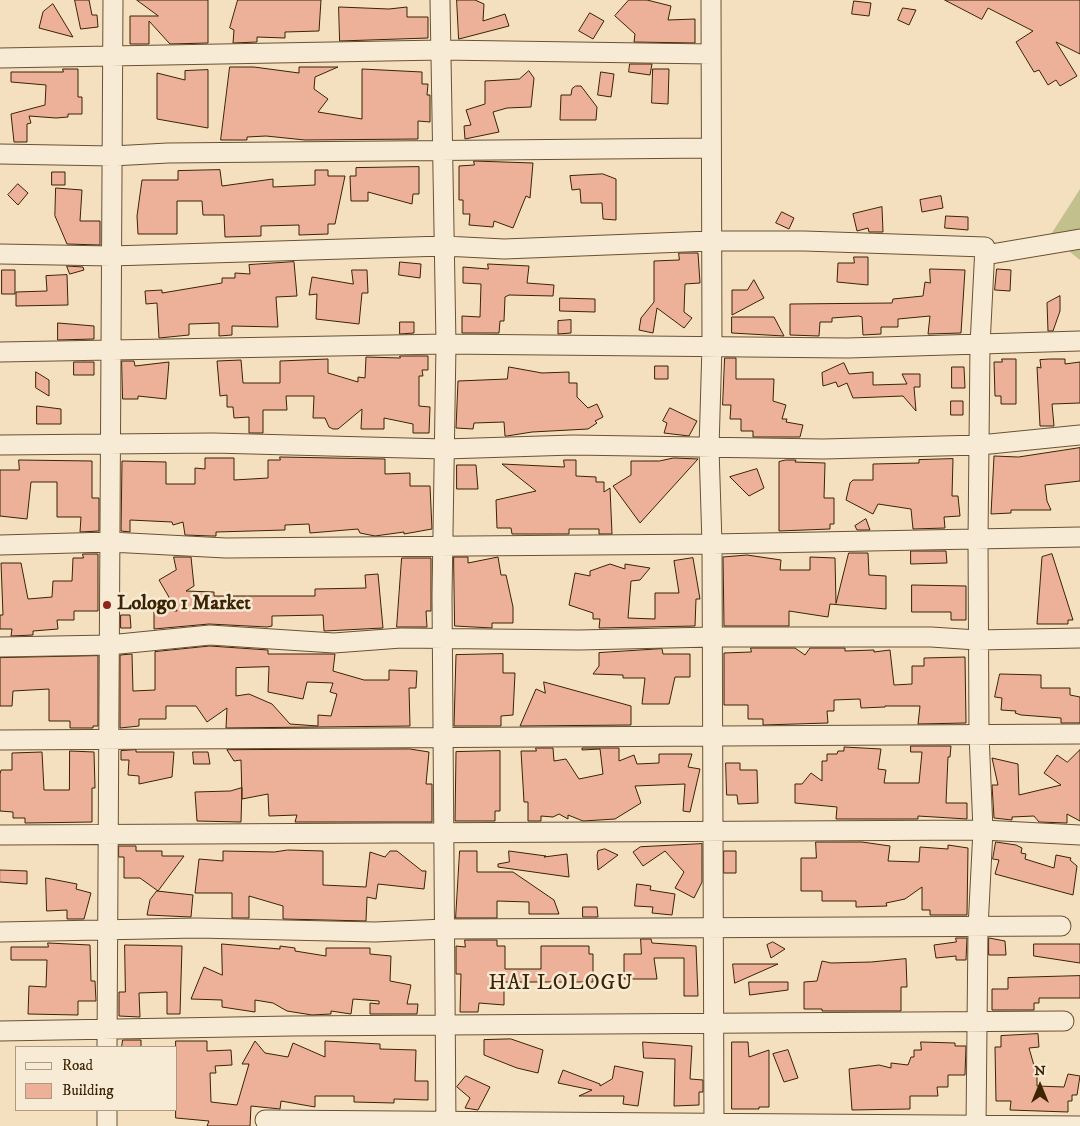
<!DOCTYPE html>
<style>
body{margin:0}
#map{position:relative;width:1080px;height:1126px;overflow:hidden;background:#f4e0bf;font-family:"IM FELL DW Pica",serif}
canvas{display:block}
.legend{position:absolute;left:15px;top:1046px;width:162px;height:65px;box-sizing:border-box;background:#f8ebd5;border:1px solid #ac9b81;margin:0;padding:6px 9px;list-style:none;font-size:15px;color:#3b2304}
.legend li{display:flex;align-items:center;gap:10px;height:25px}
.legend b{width:25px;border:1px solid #ac9b81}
.north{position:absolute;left:1015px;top:1061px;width:50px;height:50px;-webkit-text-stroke:4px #f8ebd5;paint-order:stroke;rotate:0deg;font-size:14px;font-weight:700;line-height:20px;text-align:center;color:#3b2304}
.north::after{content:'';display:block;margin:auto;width:18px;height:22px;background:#3b2304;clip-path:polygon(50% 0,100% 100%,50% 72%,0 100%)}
</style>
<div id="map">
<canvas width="1080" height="1126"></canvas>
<ul class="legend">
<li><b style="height:6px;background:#f8ebd5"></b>Road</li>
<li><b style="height:14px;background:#ecb198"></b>Building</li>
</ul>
<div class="north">N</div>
</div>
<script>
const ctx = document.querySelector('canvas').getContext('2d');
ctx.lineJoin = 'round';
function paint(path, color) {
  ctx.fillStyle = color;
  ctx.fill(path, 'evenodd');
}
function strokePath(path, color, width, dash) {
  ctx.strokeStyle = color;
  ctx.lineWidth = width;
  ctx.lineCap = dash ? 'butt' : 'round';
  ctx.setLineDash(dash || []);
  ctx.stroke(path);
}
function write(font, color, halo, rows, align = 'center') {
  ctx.font = font + ' "IM FELL DW Pica",serif';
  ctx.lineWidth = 5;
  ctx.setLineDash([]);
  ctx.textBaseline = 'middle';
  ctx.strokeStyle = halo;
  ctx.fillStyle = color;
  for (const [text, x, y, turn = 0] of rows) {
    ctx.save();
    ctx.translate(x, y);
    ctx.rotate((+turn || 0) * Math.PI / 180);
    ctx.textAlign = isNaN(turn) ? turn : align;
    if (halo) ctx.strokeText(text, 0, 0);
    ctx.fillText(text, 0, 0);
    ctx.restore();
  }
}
const green = new Path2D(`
 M1080,189V260L1050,236Z`);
const building = new Path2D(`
 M75,0H89L92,15H97L98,27L81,29Z
 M137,0H208V43L170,44L149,21V44H130V16H158Z
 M238,0H321L319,31L285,32V38L257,37V42L233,43L234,30L230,28Z
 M457,0H475L484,4L483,21L505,14L509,26L459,39Z
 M629,0H647L671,6L668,20L695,19V43L634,42L635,34L615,16Z
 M945,0H1080V54L1056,42L1077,76L1060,86L1056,80L1048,85L1039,70L1034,72L1016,42L1033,31L988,8L982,19Z
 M854,1L871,3L869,16L852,14Z
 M53,4L73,37L39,28L43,12Z
 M339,7L389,9L407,7V17H428V38L340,41Z
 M903,8L916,10L909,25L898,20Z
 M590,13L604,21L593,39L579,31Z
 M630,64H652L650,75L629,72Z
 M230,67H254L299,73V67H338L315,77L314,89L328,99L318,112L362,119V69L422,72V84H428L427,95H430V122L418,121V139L305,140L266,136L247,137V140H221Z
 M63,69H78V97H82V114H68V117L56,118L29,116L31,123L27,124V142H14L11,114L45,105L46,85L11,82V72H63Z
 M653,69H669L668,104L652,103Z
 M208,70V128L157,119V73L185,80V71Z
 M529,71L534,78L531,107L507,108L493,112L499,132L465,139L464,126L471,125L466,110L485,104V81L519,79Z
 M601,72L614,74L611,97L598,95Z
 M576,86H581L597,107L596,120H560L561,95H571L572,89Z
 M474,161L533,163L530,198L526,196L513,228L494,221L493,227L469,225L470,214H463V200H459V166L474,165Z
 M419,167V194H413L412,204L368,192V201H351L350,176H356V168Z
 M220,170L222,186L273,179V187L315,185V170H328V176H345L335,224H328V234L299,235V225L261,226V236L225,237L224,215H203L202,201H177V234H138L137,216L142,180H178V171Z
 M52,172H65V185H52Z
 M603,174L616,179V220L603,219L602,203H581L580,189L572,190L570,176Z
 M18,184L28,193L18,205L8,195Z
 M56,188L82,190L80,221H100V245L67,244L55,216Z
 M941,196L943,208L922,212L920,200Z
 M882,207L883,232H869L868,228L857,231L853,214Z
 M782,212L794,218L789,229L776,223Z
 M946,216L968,217V230L945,228Z
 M679,253H698L700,283L685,284L684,312L692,318L684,328L657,308L653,333L639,330L641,318L654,302V261L679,260Z
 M854,257H868V285L837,282L838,263H854Z
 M294,262L297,296L276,297L278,327L232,326V335L219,336V323L189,324V335L159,338L157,303L146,304L145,291L162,290V293L222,283V278H235V273L250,274L249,265Z
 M400,262L421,264L420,278L399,275Z
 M488,264L529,266L527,283L554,285L553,296L509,295L505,297L504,321H500L499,333H462V316L480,317L481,284L463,283V267L488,269Z
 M67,266L83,267L84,270L70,274Z
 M930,269L965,270L961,333L928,334L930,316L898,319V327H881V334L863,335L862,317L859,316L832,318V322H820L819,336L790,335V304L892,303L893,299L923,296L925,282L930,283Z
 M997,269L1011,270L1010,291L995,290Z
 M2,270H15V294H2Z
 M352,270H367L368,293H362L359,324L316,319L317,294L309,295L312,277L353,284Z
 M67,275L68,305L16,306V292L47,291L46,276Z
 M754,280L764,298L732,315V290H747Z
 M1060,296V311L1053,331H1048L1047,303Z
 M560,298L595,299V312L560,311Z
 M732,317H774L784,336L732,333Z
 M571,320V333L558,334V321Z
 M400,322H414V333L400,334Z
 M58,323L94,326V339L58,340Z
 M400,356H428V370H422L423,376H419V406L430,407L429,433H413V424L384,418V429H361L362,409L338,429H333L329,427L325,418H313L314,396H286L287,410H263V433H249V417L234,418L233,407H227V395L220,396L217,361L241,360L243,383H280V361L328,359V373L358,382V377L365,378L366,357L400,358Z
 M725,358H736V379H774L773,401L786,405L782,419H787L786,422L803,425L800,437H753V431H741V419H730L731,405H723Z
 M1002,359H1016V404H1001V396H995L994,362H1002Z
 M1050,359H1065V364L1080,362V403L1052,404L1054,426H1040L1037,367L1041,368L1040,360Z
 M122,361H134L135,366L169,362L166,399L138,396V399H123Z
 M74,362H94V375H74Z
 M844,363L849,374L873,372V385L907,384L902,374H920V387H914L916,411L903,396L853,398L847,383L838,387L836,382L823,386L822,373Z
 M655,366H668V379H655Z
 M509,367L542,373L569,372V383H577V397L588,408L597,404L603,417L595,421L597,423L588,429L532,432L507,436H505L504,422L474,423L473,429L456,428L458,381L507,379Z
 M952,367H964L965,388H952Z
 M36,372L49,380V396L36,388Z
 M951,401H963V415H951Z
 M37,406L61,409V424H37Z
 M670,408L697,421L689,436L664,433L667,423L663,421Z
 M1080,448V481L1045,485L1047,501L1051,510H1011V513L991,514L994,456L1018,457Z
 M280,457L385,459V474L410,473V486H430L432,529L404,534V532L375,536L360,533L358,529L310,533L309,524L285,525V530L216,532V536H211L185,535L183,522L173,525L172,522L130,520V532L121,531L122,461L166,462V484H195V468L205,469V458H234V480L268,478V460H280Z
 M674,458L698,459L640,523L613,486L631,475V461H659Z
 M953,459L952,496H958L960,516L944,517L945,528L913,529L911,509L878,504L873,514L846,500L850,483L853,480H873V464L919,463V460Z
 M19,460L92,461V498H99V531L80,532L81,517H57V482H31L27,519L0,516V470H19Z
 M564,460H576V476L596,477V482H604V492L610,488L612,534H599V529H569V534H512L511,528H497L496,500L536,491L502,464L564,467Z
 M786,460H796L795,462L825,463L824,498H834V524H830V529L779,531V462Z
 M457,465H476L478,489H457Z
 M757,469L764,488L749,496L730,477Z
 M866,519L870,530H857L855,526Z
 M911,551H946L947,563L911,564Z
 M849,553H868L869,575L886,576V609L830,604L828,617L789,611V626H724L723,557L747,555L781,560L780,570H810V557L835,558L836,603Z
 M83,554H98V611H74V620H57L58,629L33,631V635L11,636L12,629H0V615H3L1,563H21L28,599L52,597L53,581H72L73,558H83Z
 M1052,554L1073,620H1068V624H1037L1042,557Z
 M174,557H191L194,586L186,591L214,592V596H315V589L366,588L365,575L378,574L383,628L324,631L323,615L272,616V626L267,627L209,624L154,629V611H177L159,580L176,570Z
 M454,557H468V563L498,557L501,575H506L513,607V623H492V628L455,626Z
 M402,558H431V611H426L427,627H397Z
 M693,558L700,599H696L695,626L599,628L600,619H593V613L569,605L575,573L590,576V571L610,564L625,569V564L650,568L640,580L631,581L628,618L655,619V593H679L674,561Z
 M912,585L966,586V620H951V612H912Z
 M121,615H130L131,628H121Z
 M210,646L268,650V654H335L333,671L364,680H389V670L417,671L416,688H409L410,726L226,728L227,708L207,722L196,706H166V719H139V726L120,728V655L132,654L133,691L155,690V652ZM269,667L268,692L303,699L307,682L333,683L330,692L337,694L331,716L318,715V726L290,724L272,704L249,694L236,696V668Z
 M751,648H795L805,655L810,648H845V651L874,650V652L890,650L894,685L912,684V666H924V658L965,657L966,723L918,724L920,706H885V707L861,708L860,699L834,700V711H827L828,723L763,725V719H748V705H724V653L751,652Z
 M662,649L663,654H690V677H675L669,704H642L645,678H623V675L593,674L599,666V653Z
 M503,654V673H515L513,715L501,716V726H454L456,655Z
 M98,656V726H93V728H70V721H49V689L13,691L12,706H0V658Z
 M1000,674L1041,675V688H1070V695L1080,697V723H1061V718L1021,715L1015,713L1016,711L1001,710L1002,698L995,697Z
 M544,682L631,706V725L520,726L536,689L545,693Z
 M911,746H951L950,757H948L946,803H967V819L918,816V819H836L837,807L795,803V784H802L811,773L822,781V761H827V754H837L838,751H844V747L881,749L878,769L886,770L884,783H919L922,752H911Z
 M536,748H553L554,761L566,759L579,779L603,774L600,749L582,750V748H619V761L634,755L637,764L659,763V754H692L688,767L700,769L690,812L683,811L685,784L635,786L641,803L615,819L583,821L568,815V819L559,814L553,817L541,816V821H528V802H524L521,751H536Z
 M410,749L429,752L426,784H432V822H295L297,815L269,816L268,794L242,799L241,760L234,761L227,750Z
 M136,750V752H174L172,777L139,784V776L128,775L129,760H121V751Z
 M1080,750V821L1067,814V823L1039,822L1034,816L1012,817V820L994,818L992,785H998L992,758L1018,764L1019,795L1061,785L1044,773L1057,755L1067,762Z
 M70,751L94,752L95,788H92V822L25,823V818H13V812L0,811V774L1,770H12V753L42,752L44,790H69Z
 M500,751V811H495V821H455L456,752Z
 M193,752H208L210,764H194Z
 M726,763H740V770H757L758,803L738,804L737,795H727Z
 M242,788L241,822L197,821L195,792L230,791Z
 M816,842H862L890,846L888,861L919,862L920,847L948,849V845L968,848L967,915H930V910H922V887L905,899L886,903L887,906L856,907V901H822V891H801V858H816Z
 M996,842L1016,845L1022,848L1021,853L1026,854L1025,859L1054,868L1056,855L1071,858L1070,860L1077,866L1073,895L995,874L999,860L993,859Z
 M702,844V882L694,898L675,888L684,872L665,851L643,866L633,852L640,847Z
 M119,846H136V851H162V856H184L158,891L140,878H124V857H119Z
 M605,849L618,855L598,870L597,855L598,851Z
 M288,850L323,851V885L366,887L370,852L385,857L390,851H397L422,871H426L424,889L378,884L376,899L367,897L366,921L283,919V906L249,896V918H232V893H195L199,859L223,861V851L274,852Z
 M460,851H477V872H513L554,900L559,914H529V902L497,901V918H456Z
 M509,851L546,856L544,857L567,854L569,877L498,867V864L509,862Z
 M724,851H736V873H724Z
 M0,870L27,871V884L0,882Z
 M46,878L77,884L76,889L91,893L84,919H67V910L47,911Z
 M637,884L651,886L650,890L675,894L672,915L652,913L653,907L635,906Z
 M157,891L193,895L191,917L147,915L150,900Z
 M583,907H597L598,917H583Z
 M956,938H967L966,960H956V956L936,958L934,945L956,942Z
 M989,938L1005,941L1006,955H989Z
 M641,939H651L652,943L696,946L698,996H684V958H654L657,979H624V954H641Z
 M465,940H497V946H505V969H541V946H589V954H593V982H504V1005L479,1003L478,1012H460L461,974H456V946L465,947Z
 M773,942L785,949L771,958L767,945Z
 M48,943L90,945L91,981H95L96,1001H78V1015L28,1014L29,986L46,987L47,960H11V947H48Z
 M222,944L280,949V946L295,948V951L326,956V948H370V954L391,956L390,981L411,985L407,1004H418L417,1014H370V1003L379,1004V1001L353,999L351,1014L331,1011V1014L312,1015L287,1011L273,1003L255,1000V1012L222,1007V1000L191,999L204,967L222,975Z
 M1034,944H1080V963L1034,956Z
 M125,945L182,946L180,1014H167V992L139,993L140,1017L119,1016V992H125Z
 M906,959L907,987H901V1011H822V1009H804V982L817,981L822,961L831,963L871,962Z
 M733,964H778L735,983Z
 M1080,976V998H1039V1003H1034V1010H992V989H1008V978Z
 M749,982H788V990L750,995Z
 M1038,1034L1039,1047L1029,1048L1037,1076V1086L1064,1087L1068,1074L1080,1076L1077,1095H1072V1101H1068V1112L1010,1110L1011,1101H996L995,1047H1001V1036Z
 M511,1039L543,1050L538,1073L517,1068L484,1055V1040Z
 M123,1040H141V1047H122Z
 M176,1041H207V1051L231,1050L232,1065L215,1066L216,1073H210L211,1102L237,1105L249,1064H242L255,1041L265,1053L288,1057L293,1043L325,1057V1041L380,1044V1049L416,1050L415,1081H428V1100L394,1099V1103L354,1102V1096H315V1107L281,1101L280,1109L251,1106L250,1126H207L209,1121L176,1118Z
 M643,1042L692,1046L690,1079L703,1080V1092H699V1105L674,1106L675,1059L644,1058Z
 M732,1042H748L749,1057L769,1050V1107H759V1109H732Z
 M921,1042L955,1043V1046H966L965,1075H948V1087H937L938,1096H910V1109L852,1110L849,1069L879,1065L891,1068V1063L908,1065L911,1057H914V1050H921Z
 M788,1050L798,1078L784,1082L773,1054Z
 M615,1066L643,1072L638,1106L623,1104L624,1096H579L592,1090L558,1083L563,1070L600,1084V1086L612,1079Z
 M466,1076L490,1087L478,1110L465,1108L470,1098L457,1087Z`);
const street = new Path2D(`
 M440,0L446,344L442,596L446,1126
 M711,0L712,346L709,448L712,544L714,1126
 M0,58L441,50L711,54
 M0,154L112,156L168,153L711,148
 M0,254L111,256L444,246L504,249L710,241H804L985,247L980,345L978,540L979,734L983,830L978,928L976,1126
 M985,255L1080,239
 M0,352L446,344L848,348L1080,341
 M0,445L213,443L445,449L573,445L823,449L980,445L1080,435
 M0,545L110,542L226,548L712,544L1080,537
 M0,647L109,645L210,635L334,643L401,638L579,640L713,637H931L977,640L1080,638
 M0,740L1080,734
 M0,835L983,830L1080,835
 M0,932L197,928L375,932L445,929L1061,926
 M0,1031L291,1026L1064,1021
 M107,1047L113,0
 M265,1120L1080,1126
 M107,1126V1110`);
const markers = [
 [107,605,5,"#8f2418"]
];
const poiNames = [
 ["Lologo 1 Market",117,605]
];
const neighbourhoodNames = [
 ["HAI LOLOGU",561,985]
];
paint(green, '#c2c08d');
paint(building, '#ecb198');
strokePath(building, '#3b2304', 1);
strokePath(street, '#695233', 21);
strokePath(street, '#f8ebd5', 19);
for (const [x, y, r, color] of markers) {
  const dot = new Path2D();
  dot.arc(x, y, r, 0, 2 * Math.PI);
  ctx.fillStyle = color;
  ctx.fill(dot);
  strokePath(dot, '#f8ebd5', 2);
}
write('bold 20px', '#3b2304', '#f8ebd5', poiNames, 'left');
ctx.letterSpacing = '1px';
write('21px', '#3b2304', '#f8ebd5', neighbourhoodNames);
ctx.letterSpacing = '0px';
</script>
